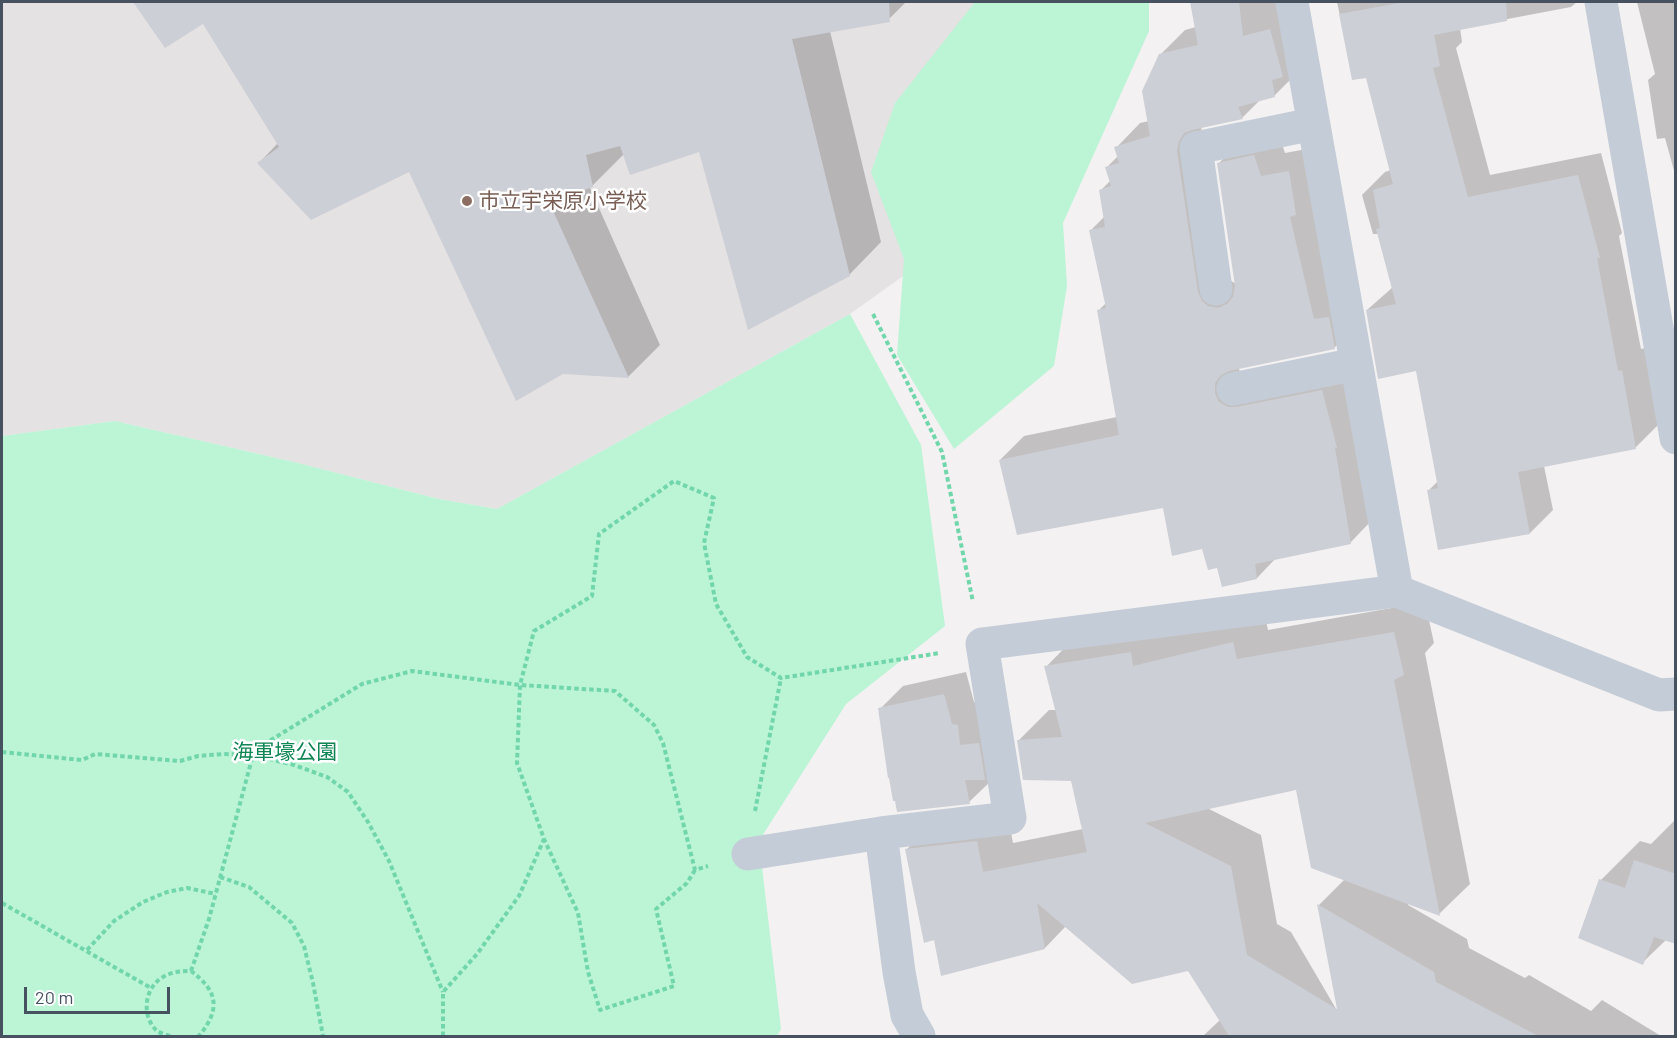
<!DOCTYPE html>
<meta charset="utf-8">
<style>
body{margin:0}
#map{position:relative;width:1677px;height:1038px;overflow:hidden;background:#f3f1f1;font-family:Barlow,sans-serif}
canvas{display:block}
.frame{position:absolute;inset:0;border:3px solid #475261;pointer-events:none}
.scale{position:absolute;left:24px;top:987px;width:146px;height:27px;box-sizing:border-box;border:3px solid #475261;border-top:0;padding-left:8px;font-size:18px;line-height:21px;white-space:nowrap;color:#475261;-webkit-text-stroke:4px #fff;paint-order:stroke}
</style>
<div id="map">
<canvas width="1677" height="1038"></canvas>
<div class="frame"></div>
<div class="scale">20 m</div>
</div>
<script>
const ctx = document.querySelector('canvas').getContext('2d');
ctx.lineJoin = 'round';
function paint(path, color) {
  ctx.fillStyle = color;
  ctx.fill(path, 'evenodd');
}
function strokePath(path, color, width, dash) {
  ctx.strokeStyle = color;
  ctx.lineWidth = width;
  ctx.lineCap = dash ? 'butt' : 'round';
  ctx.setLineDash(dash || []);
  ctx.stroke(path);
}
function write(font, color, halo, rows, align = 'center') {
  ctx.font = font + ' Barlow,"Noto Sans JP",sans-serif';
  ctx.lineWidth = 5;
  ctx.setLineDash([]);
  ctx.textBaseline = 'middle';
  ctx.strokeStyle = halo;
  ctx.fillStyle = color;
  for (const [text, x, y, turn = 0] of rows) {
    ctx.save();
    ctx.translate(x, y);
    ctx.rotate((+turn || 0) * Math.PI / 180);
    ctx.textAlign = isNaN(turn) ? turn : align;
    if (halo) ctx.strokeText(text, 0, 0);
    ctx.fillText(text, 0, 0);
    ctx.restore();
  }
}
const education = new Path2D(`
 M2,2H999L920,264L850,314L497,509L439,499L294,462L115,421L2,436Z`);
const green = new Path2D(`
 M975,2H1149V31L1063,223L1067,286L1054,366L954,449L897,355L904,259L871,172L895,103Z
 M850,314L921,445L945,626L846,704L759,841L781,1029L777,1036H2V436L115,421L294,462L439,499L497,509Z`);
const shadow = new Path2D(`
 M135,2H236L166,46Z
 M342,2H906L887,21L830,31L881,242L849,275L700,150L624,154L590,188L660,345L628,377L410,170L259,163L278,143L266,39Z
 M1191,2H1296L1298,72L1274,96L1260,100L1242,118L1201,126L1221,267L1225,277L1236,284L1219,163L1243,139L1278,132L1285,153L1312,148L1358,324L1334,348L1238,367L1243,378L1346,367L1374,518L1350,543L1277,557L1257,578L1218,566L1165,507L1000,460L1024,436L1117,417L1099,310L1106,303L1090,231L1105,216L1100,191L1111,180L1107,167L1118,156L1116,148L1140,123L1149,121L1161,54L1185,30L1196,27Z
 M1337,2H1577L1571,7L1460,28L1462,42L1456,48L1490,175L1601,153L1622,233L1619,236L1641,349L1645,348L1658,425L1635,448L1544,466L1553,510L1530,533L1428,491L1438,481L1417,370L1367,310L1393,287L1379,234H1373L1362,195L1385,172L1391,170L1367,76L1353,78Z
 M1637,2H1676V178L1665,138L1657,139L1648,80L1655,74Z
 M1425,602L1434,643L1425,653L1470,884L1439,914L1409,903L1408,905L1467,939L1469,948L1525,978L1529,975L1591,1011L1602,1000L1661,1036H1411L1377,1017L1332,976L1319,905L1345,879L1297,788L1207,808L1261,835L1277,924L1291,932L1352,1036H1203L1220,1020L1189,969L1066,926L1045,948L935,938L906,850L937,819L1007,811L1013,843L1083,829L1072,780L1018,741L1049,710H1056L1046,667L1076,636L1264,612L1268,630Z
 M966,672L974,702L980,703L992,780L969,802L880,709L903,686Z
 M1674,821L1676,943L1666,940L1642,963L1601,880L1640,841L1651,844Z`);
const building = new Path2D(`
 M133,2H889L890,22L792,39L850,276L748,330L699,152L630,175L620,146L586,155L593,187L549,202L629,378L563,374L516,401L409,172L311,220L257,163L279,147L203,24L165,48Z
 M1190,2H1239L1243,36L1270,29L1283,77L1272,80L1275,97L1238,107L1243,119L1192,130L1184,133L1179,141L1177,151L1198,292L1202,301L1208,306L1218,308L1227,304L1233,297L1235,286L1217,163L1254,155L1261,176L1289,171L1296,215L1290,217L1314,319L1329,317L1335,349L1229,371L1221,375L1215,383V393L1219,402L1228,407H1236L1322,390L1337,448H1335L1351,544L1255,564L1257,579L1222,587L1217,568L1208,570L1202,549L1172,556L1163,508L1017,535L999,460L1119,435L1097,310L1106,308L1089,230L1105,227L1099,190L1111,186L1105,167L1119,163L1114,147L1150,136L1142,91L1159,54L1198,45Z
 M1405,2H1506L1507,21L1434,35L1440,66L1433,68L1468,197L1578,175L1600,258H1597L1618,371L1622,370L1636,449L1518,472L1530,534L1438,550L1427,490L1438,488L1416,371L1378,379L1366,310L1396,304L1376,229L1380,228L1373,190L1393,184L1366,78L1352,80L1339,14Z
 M1394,632L1404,675L1394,680L1440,916L1311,868L1296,790L1145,823L1231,866L1247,955L1337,1009L1317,904L1434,972L1436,982L1538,1036H1229L1188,971L1132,984L1037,903L1045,949L941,976L934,940L924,943L905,849L977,841L983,872L1087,852L1071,781L1023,780L1017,740L1062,737L1044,666L1131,652L1133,666L1233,642L1237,659Z
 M944,694L952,724L958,725L960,745L979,743L985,780H965L970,804L897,812L895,801H893L889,778H888L878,708Z
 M1634,860L1676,874V944L1654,937L1643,965L1578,938L1599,879L1625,888Z`);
const path = new Path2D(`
 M873,314L942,452L973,602
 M2,752L82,760L95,754L180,761L198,756L223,754L253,755L294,765L327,777L348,792L368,822L389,861L443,992
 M755,811L781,678
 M695,870L687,883L656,909L674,986L600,1010L588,972L578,913L544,839L517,763L520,685L534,631L592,596L599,534L674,481L714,498L704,543L716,604L747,657L781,678L940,653
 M220,877L249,887L292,923L304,946L313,983L323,1036
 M2,903L151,988
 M87,950L114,921L143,902L167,892L187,888L216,894
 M191,971L209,919L253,755L271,740L362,684L412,671L520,685L615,691L654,725L663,743L695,870L708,866
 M170,1036C167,1035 160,1033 157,1031C141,1016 144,988 163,977C171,972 181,971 191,971C218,991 221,1009 199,1036H196
 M443,1036V992L477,954L519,896L544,839`);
const minor = new Path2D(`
 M1292,2L1397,591
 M1601,2L1676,438
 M1216,289L1196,148L1313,124
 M1233,389L1356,364
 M748,854L881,833
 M919,1036L907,1015L899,972L881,833L1010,818L982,644L1397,591L1659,695L1676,694`);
const markers = [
 [467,201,6,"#8d6e63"]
];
const educationNames = [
 ["市立宇栄原小学校",479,201]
];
const parkNames = [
 ["海軍壕公園",285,752]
];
paint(education, '#e5e2e3');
paint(green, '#bcf4d6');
paint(shadow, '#0003');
paint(building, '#cdcfd6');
strokePath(path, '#71d6ab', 4, [4.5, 3]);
strokePath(minor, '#c4ccd7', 33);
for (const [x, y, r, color] of markers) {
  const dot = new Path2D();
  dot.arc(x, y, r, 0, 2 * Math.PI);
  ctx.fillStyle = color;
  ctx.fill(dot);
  strokePath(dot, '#fff', 2);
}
write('21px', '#785e54', '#fff', educationNames, 'left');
write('21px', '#0e8553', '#fff', parkNames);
</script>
